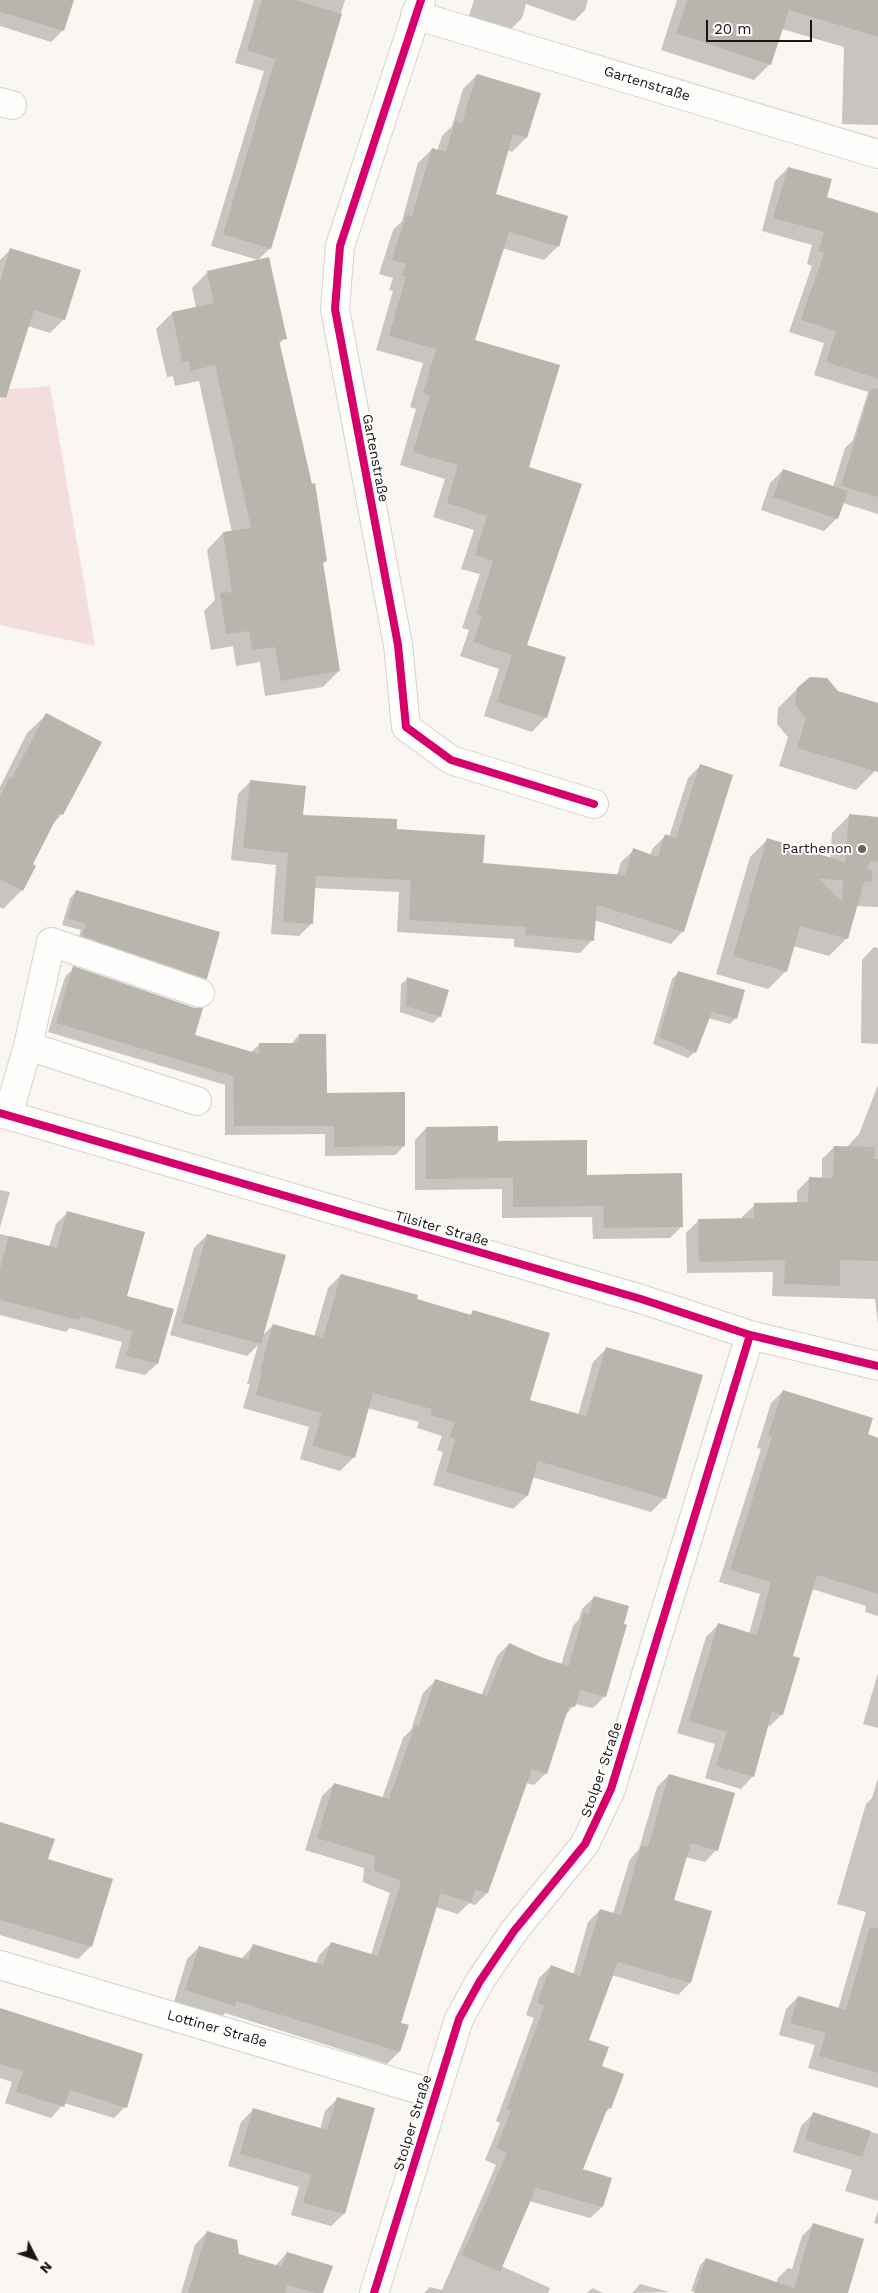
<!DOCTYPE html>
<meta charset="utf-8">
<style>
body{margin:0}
#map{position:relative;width:878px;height:2293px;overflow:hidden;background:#faf6f2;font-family:"Work Sans",sans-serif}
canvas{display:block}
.north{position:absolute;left:10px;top:2233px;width:50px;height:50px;-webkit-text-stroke:4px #fff;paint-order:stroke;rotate:131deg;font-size:14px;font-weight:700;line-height:20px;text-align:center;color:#1b1613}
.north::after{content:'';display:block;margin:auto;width:18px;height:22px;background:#1b1613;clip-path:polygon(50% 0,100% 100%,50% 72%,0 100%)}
.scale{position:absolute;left:706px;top:20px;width:106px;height:22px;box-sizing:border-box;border:2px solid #1b1613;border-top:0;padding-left:6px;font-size:15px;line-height:18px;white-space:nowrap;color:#1b1613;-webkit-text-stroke:4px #fff;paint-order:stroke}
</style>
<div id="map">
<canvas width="878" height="2293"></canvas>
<div class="north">N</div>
<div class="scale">20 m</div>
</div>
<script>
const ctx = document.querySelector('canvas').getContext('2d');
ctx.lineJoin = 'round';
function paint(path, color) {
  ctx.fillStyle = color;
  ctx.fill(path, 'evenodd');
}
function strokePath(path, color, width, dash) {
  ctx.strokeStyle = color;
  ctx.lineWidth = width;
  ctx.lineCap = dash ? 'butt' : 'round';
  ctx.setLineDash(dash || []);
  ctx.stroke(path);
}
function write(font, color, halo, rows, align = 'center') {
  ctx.font = font + ' "Work Sans",sans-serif';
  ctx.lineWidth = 4;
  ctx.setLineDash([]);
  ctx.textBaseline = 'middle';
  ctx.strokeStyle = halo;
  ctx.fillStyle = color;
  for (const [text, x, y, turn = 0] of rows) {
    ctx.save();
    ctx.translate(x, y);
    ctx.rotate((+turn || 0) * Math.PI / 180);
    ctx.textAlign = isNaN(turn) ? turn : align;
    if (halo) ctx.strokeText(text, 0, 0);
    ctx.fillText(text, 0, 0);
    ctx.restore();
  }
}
const green = new Path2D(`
 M50,386L95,646L0,625V390Z`);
const shadow = new Path2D(`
 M0,0H72L63,30L51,42L0,26Z
 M254,0H345L270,248L258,260L211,246L264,71L235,63Z
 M474,0H588L585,10L574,21L526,4L522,18L511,29L469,16Z
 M677,0H863L878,21V125L842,124L844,47L782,29L770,64L754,80L661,50Z
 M477,75L540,94L526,138L512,152L507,150L494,195L558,246L544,260L502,248L473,341L528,468L526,646L564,658L545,718L532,732L484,716L499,669L460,656L469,630L462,628L480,574L461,569L474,530L433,517L445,479L400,465L416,409L410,407L423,363L376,350L393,291L389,290L393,278L379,274L393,230L402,221L418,163L432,149L437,151L442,136L452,126L463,89Z
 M788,168L825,198L878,215V514L843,503L837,518L824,531L761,510L770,483L783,470L833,487L845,448L853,440L868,392L814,375L824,343L789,332L812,266L807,264L812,245L762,231L775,181Z
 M11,249L64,319L50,333L28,326L0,368V260Z
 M208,272L285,338L279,344L326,561L322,564L339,671L323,687L265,696L260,662L236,666L233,646L211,650L204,611L215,600L207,550L223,533L232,532L199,381L175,386L173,376L167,377L156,329L172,313L196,308L192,288Z
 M797,689L837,693L878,705V760L875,771L856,790L779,766L788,737L777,724L778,708Z
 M46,715L62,814L52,825L31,864L35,866L22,890L3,909L0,907V787L27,733Z
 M700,766L683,931L671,944L594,920L592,940L580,953L514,947V939L397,932L399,892L314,888L312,923L299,936L271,934L276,865L231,860L238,794L251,781L301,816L395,830L481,864L617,875L621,862L634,850L650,855L653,848L665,836L669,837L688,778Z
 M849,816L878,818V907L856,906L847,938L829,956L793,946L786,971L768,989L716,974L750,857L767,840L830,859L832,833Z
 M76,892L218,933L206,979L199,985L77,943L81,930L62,925L70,898Z
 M874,947L878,948V1044L861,1043L862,960Z
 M74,968L194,1036L250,1053L260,1044H291L299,1035L325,1095L404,1146L395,1155L325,1156V1134L225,1135V1085L48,1032L65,977Z
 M679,972L736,1018L730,1024L708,1018L695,1052L688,1058L653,1044L672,979Z
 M408,978L440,1016L433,1023L400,1012L401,984Z
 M878,1085V1325L875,1299L772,1296L773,1272L687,1273L686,1233L699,1220H742V1217L755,1205L797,1203V1191L809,1179H822V1159L834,1147H847L859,1134Z
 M426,1128L586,1176L682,1226L670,1238L593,1239L592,1217L502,1218V1189L415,1190V1140Z
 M0,1190L10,1192L0,1228Z
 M68,1212L125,1297L157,1364L145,1375L115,1368L122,1342L70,1328L66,1332L0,1315V1234L49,1247L56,1224Z
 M207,1235L261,1337L273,1325L314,1337L328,1288L341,1275L469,1316L473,1312L529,1401L578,1415L593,1362L607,1348L665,1498L651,1512L532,1477L527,1496L513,1509L433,1485L443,1452L437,1450L442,1436L417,1428L419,1422L367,1408L354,1457L340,1471L300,1459L309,1427L243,1408L250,1384H247L258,1345L247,1356L170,1335L194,1248Z
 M783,1391L866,1435L878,1439V1616L865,1612L866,1606L812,1589L792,1657L782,1714L770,1726L767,1725L753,1776L741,1789L705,1778L715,1744L677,1733L706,1637L718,1625L749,1634L760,1594L719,1582L761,1449L757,1448L771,1403Z
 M594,1597L605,1696L593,1708L575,1704L563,1718L546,1773L534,1785L526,1783L487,1893L475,1905L469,1903L458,1914L435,1907L400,2024L399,2052L387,2064L225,2013L222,2017L174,2002L187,1959L199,1947L241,1959L254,1945L316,1964L319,1955L331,1943L371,1955L390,1893L363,1882L364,1868L305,1850L322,1796L334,1784L382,1799L403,1738L411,1730L423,1693L435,1681L481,1696L497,1656L509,1644L561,1665L573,1626L579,1619L582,1609Z
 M878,1673V1728L863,1724Z
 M669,1775L716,1850L705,1862L686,1857L672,1901L711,1912L690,1983L678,1995L612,1975L587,2041L601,2066L610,2108L604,2114L581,2170L602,2207L590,2218L529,2201L501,2266L550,2288L548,2293H424L430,2287L442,2290L496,2165L485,2160L500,2123L496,2121L534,2018L526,2015L539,1978L551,1966L573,1975L588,1922L600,1910L613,1914L630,1859L639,1849L657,1787Z
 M878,1778V2088L808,2068L815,2045L779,2035L786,2009L798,1997L838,2009L866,1912L837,1904L866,1804L872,1798Z
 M0,1824L46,1860L111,1880L90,1947L78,1959L0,1935Z
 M0,2009L125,2107L114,2118L64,2103L51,2118L5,2103L12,2082L0,2078Z
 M337,2099L374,2109L344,2214L331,2226L291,2215L299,2187L228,2166L241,2122L253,2110L320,2129L325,2111Z
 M813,2114L878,2134V2201L845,2191L852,2170L793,2152L801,2126Z
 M878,2211V2224L874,2223Z
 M813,2225L847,2293H773L778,2278L788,2268L792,2269L802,2236Z
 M207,2232L238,2255L275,2266L287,2253L322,2293H181L195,2245Z
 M706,2259L731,2293H699L691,2291L700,2265Z
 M640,2284L669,2292L632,2293Z
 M592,2288L603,2293H587Z`);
const building = new Path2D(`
 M0,0H74L64,31L0,12Z
 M262,0H295L342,14L271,249L223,234L275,59L247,50Z
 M687,0H878V37L789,10L771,65L676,33Z
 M477,74L541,93L527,138L513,134L496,194L568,216L559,247L509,232L475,340L560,365L529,467L582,484L527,645L566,657L547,718L497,702L512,655L473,642L482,616L476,614L493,561L475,555L487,516L447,503L458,465L413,452L430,395L423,393L436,349L389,336L406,277L402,276L406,264L392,260L406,215L412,216L432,148L446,152L455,121L462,123Z
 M788,167L832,179L827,197L878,213V379L826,362L836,331L801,320L824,253L819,251L824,232L773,218Z
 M10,248L81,270L65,320L34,310L6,398L0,397V282Z
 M269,257L287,339L279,340L312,484L315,483L327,561L323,562L340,671L281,681L275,647L252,650L249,631L226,634L220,593L232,592L223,532L251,528L215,365L191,371L189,361L182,362L172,312L214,303L207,271Z
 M871,388L878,389V497L841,486Z
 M783,469L848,491L838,519L773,497Z
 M810,677L827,678L838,691L878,703V772L797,748L806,718L795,705L797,688Z
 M46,713L102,742L63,815L59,813L33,864L36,866L23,891L0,879V796L10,777L12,778Z
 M700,764L733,775L684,932L597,905L594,941L525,935L526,927L409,920L411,880L316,876L313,924L283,922L288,853L243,848L250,780L306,786L303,815L397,819V829L485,835L483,863L625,875L633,848L658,857L665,834L676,838Z
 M849,814L878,817V862L870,861L867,869L873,871L871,882H864L848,939L800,926L787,972L733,956L767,838L845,862ZM819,879L843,880L842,902Z
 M76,890L220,932L207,979L82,936L86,924L67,918Z
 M73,966L195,1008H203L195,1035L259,1054V1043H299V1034H326L327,1093L405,1092V1146L334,1147V1126H234L233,1076L56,1023Z
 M678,971L745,990L737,1019L712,1012L696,1053L659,1037Z
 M407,977L449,990L441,1017L406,1006Z
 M498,1126V1141L587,1140V1175L682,1173L683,1227L604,1228L603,1206L513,1207V1178L426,1179V1127Z
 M834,1146L875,1147L874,1159H878V1261L840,1260V1286L784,1284L785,1260L699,1262L698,1219L754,1218V1203L808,1202L809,1177L833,1178Z
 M67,1211L145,1232L127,1296L174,1309L158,1364L126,1356L133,1331L81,1316L79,1320L0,1300V1269L9,1236L57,1248Z
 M207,1234L286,1255L261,1344L182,1323Z
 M341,1274L418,1295L417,1299L471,1315L473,1310L550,1333L530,1400L586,1416L606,1347L703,1375L666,1499L538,1461L528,1496L446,1472L455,1439L450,1437L455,1422L430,1415L432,1409L373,1393L355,1458L312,1446L322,1413L256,1395L262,1371L260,1370L273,1324L323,1338Z
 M783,1390L873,1418L868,1434L878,1438V1594L817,1575L793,1656L800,1658L783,1715L772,1712L754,1777L716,1766L727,1732L689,1721L718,1623L757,1635L771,1582L730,1570L772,1437L768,1436Z
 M594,1596L629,1606L624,1624L627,1625L606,1697L580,1690L575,1707L569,1706L547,1774L532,1769L488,1893L475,1890L471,1903L441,1893L401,2023L409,2025L400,2052L236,2001L235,2006L185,1990L199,1946L248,1960L253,1944L323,1965L331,1942L378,1956L401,1881L374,1870L375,1856L317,1838L334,1783L389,1799L415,1725L419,1726L435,1679L487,1696L509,1643L540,1657L569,1666L584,1612L589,1614Z
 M669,1774L735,1793L718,1851L691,1843L674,1900L712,1911L691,1983L618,1962L589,2040L609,2047L602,2066L624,2074L611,2109L608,2107L583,2169L612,2178L603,2207L536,2188L500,2272L462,2255L507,2153L496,2148L511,2111L507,2109L544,2006L537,2003L551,1965L580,1976L600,1909L621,1915L641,1846L648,1847Z
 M0,1822L55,1839L48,1859L113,1879L92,1947L0,1920Z
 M870,1927L878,1928V2073L819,2056L826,2033L790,2023L798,1996L846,2010Z
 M0,2008L143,2054L127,2108L70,2090L64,2107L16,2092L23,2071L0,2064Z
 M337,2097L375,2108L345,2214L303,2203L311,2174L240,2154L253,2108L327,2130Z
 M813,2112L871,2131L862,2157L805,2140Z
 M813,2223L864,2239L848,2293H694L706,2258L794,2288Z
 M207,2231L237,2240L239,2254L282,2267L287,2252L333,2266L323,2293H315L287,2285L285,2293H188Z`);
const minor = new Path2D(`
 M421,0L340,246L335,309L398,645L406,727L451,760L594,804
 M415,15L878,154
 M0,102L12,105
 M28,1046L51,942L200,993
 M0,1113L641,1299L750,1335L878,1366
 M8,1115L28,1046L197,1101
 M0,1965L434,2094
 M374,2293L459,2019L480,1981L514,1931L585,1844L611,1789L750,1335`);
const cycleway = new Path2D(`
 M421,0L340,246L335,309L398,645L406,727L451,760L594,804
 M0,1113L641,1299L750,1335L878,1366
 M374,2293L459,2019L480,1981L514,1931L585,1844L611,1789L750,1335`);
const markers = [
 [862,849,5,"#696461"]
];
const streetNames = [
 ["Gartenstraße",647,84,17],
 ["Gartenstraße",375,458,79],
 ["Tilsiter Straße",442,1229,16],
 ["Stolper Straße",602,1770,-71],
 ["Lottiner Straße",217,2029,16],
 ["Stolper Straße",413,2123,-73]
];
const poiNames = [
 ["Parthenon",852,849]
];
paint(green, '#f4dddd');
paint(shadow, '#0003');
paint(building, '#b9b4ac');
strokePath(minor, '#d5d1cd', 30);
strokePath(minor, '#fefefd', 28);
strokePath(cycleway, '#d6006c', 8);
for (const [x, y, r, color] of markers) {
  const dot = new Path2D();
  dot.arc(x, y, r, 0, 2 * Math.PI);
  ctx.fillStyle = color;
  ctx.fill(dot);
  strokePath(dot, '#fff', 2);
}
write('14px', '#1b1613', '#fff', streetNames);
write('14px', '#1b1613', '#fff', poiNames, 'right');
</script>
